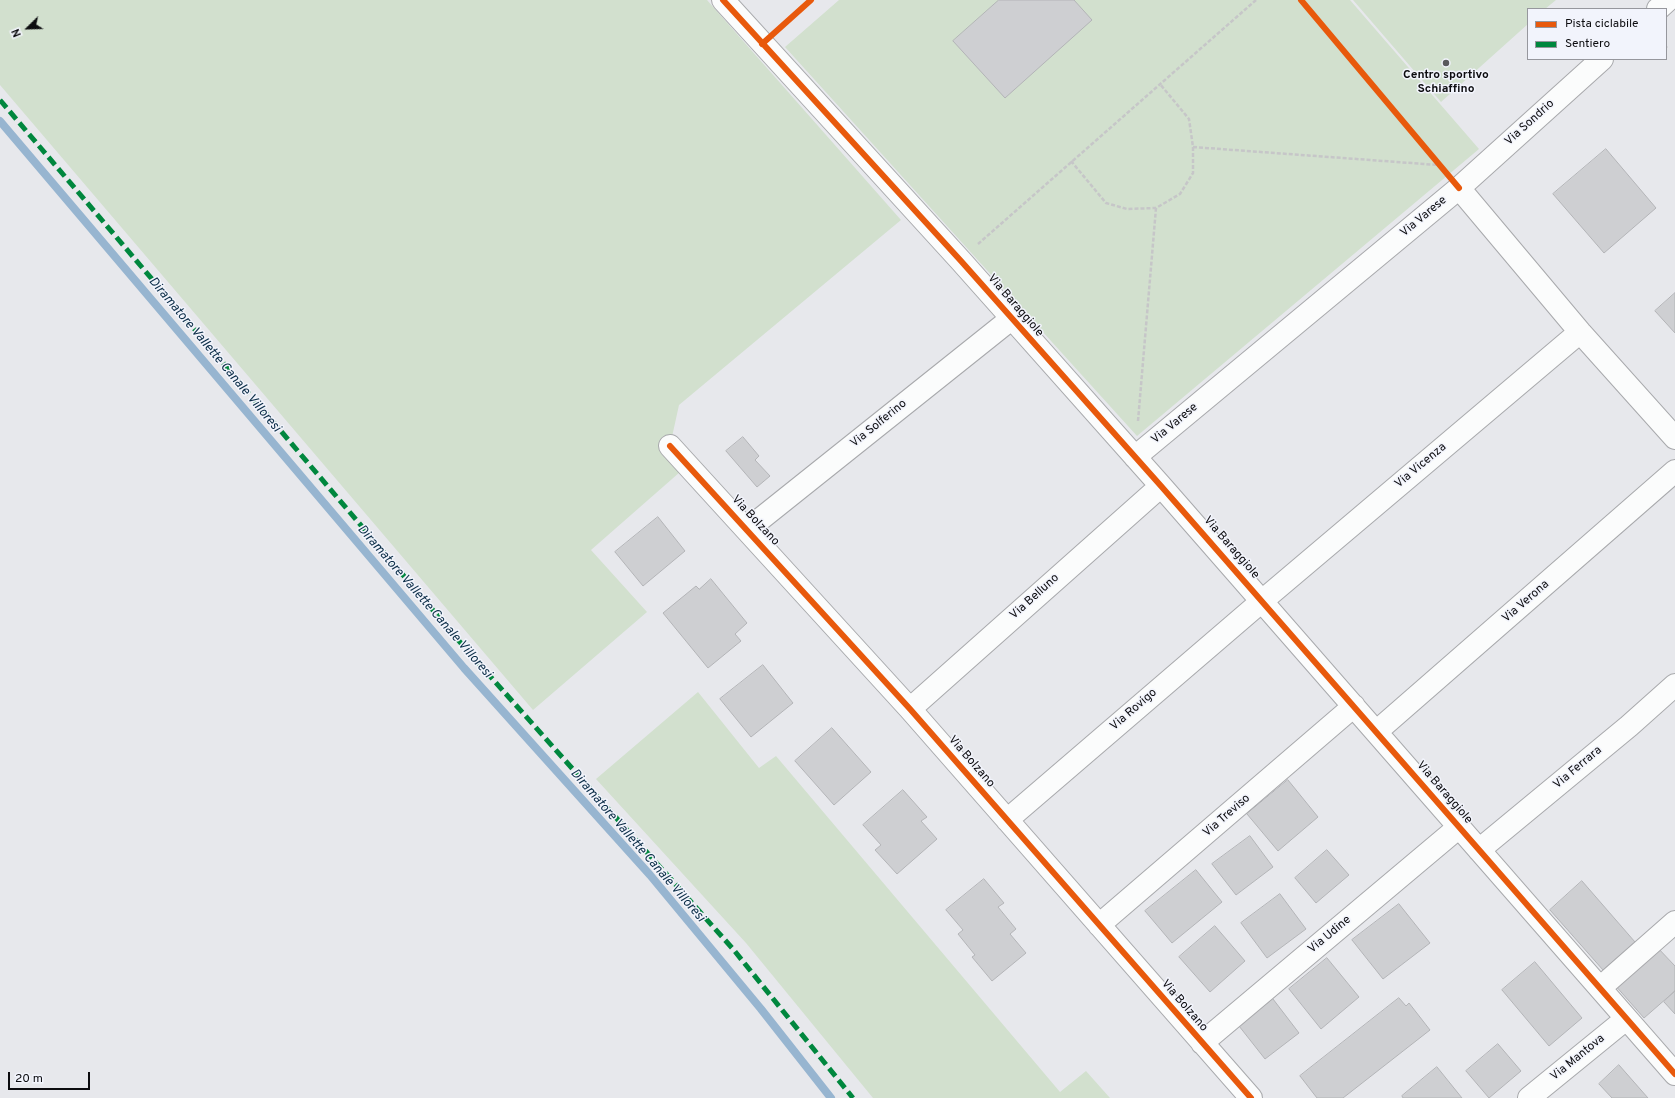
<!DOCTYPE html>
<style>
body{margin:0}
#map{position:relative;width:1675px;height:1098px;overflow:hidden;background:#e7e8ec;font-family:Overpass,sans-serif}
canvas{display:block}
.legend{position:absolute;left:1527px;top:8px;width:140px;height:52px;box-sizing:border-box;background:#f2f4fc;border:1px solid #96979d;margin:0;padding:5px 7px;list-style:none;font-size:12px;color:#0c0c0f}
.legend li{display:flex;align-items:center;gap:8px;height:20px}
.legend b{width:20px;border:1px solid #96979d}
.north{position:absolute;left:8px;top:8px;width:40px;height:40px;-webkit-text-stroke:3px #f2f4fc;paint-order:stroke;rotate:247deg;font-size:11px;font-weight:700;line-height:16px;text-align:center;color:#0c0c0f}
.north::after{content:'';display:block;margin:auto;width:14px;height:18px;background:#0c0c0f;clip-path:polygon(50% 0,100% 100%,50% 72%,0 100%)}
.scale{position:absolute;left:8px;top:1072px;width:82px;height:18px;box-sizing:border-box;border:2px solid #0c0c0f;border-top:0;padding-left:5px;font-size:12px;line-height:14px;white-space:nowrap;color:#0c0c0f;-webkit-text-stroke:3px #f2f4fc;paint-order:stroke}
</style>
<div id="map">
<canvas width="1675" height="1098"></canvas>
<ul class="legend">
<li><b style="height:5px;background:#e8590c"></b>Pista ciclabile</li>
<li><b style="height:5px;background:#00873e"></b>Sentiero</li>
</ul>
<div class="north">N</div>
<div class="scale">20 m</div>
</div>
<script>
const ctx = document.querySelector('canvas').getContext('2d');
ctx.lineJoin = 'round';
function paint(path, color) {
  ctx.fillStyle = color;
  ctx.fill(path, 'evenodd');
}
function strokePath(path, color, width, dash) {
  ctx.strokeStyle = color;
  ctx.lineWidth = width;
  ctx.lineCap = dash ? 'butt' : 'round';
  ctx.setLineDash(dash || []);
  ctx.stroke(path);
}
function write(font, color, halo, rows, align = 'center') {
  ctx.font = font + ' Overpass,sans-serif';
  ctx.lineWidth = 3;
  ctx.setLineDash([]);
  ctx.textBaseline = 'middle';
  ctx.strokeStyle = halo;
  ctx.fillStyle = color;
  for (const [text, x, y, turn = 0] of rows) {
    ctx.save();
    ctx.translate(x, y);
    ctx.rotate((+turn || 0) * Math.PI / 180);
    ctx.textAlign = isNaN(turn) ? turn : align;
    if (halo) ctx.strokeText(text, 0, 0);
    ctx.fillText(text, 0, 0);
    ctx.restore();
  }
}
const green = new Path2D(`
 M0,0H707L901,220L679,405L670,446L688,465L591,550L647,612L533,710L0,85Z
 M839,0H1350L1479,149L1137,436L785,47Z
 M1353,0H1556L1545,9H1528V24L1441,102Z
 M698,692L759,768L776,756L1060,1092L1086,1071L1110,1098H873L746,943L596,779Z`);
const stream = new Path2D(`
 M0,121L464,668L650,875L761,1009L831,1098`);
const building = new Path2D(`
 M999,0H1074L1092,20L1005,98L953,41Z
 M1606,149L1656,208L1604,253L1553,194Z
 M1675,293V333L1655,311Z
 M743,437L759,456L755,460L770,476L757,487L726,451Z
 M658,517L685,551L643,586L615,552Z
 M711,579L747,623L735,634L741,641L708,668L663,613L696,586L699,589Z
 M763,665L793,703L751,737L720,699Z
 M832,728L871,772L834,805L795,761Z
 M1288,780L1318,817L1278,851L1247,814Z
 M903,790L927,817L921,821L937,839L897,874L875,850L881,845L863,825Z
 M1250,836L1273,867L1236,895L1212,864Z
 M1327,850L1349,875L1316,903L1295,878Z
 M1196,870L1222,902L1172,943L1145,911Z
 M984,879L1004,903L998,907L1016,929L1010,934L1026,953L992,981L972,957L975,955L958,934L963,930L946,910Z
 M1582,881L1635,942L1603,970L1550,910Z
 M1280,894L1306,929L1267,958L1241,923Z
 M1399,904L1430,943L1383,979L1352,940Z
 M1215,926L1245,961L1210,992L1179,957Z
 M1656,946L1675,966V991L1644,1018L1614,984Z
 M1327,958L1359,997L1321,1029L1289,989Z
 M1535,962L1582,1018L1549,1046L1502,990Z
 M1675,991V1014L1664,1002Z
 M1399,998L1406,1006L1409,1003L1430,1030L1343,1098H1317L1300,1076Z
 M1273,999L1299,1033L1265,1059L1239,1026Z
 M1498,1044L1521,1071L1489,1098L1466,1071Z
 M1619,1065L1648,1098H1612L1599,1084Z
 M1437,1067L1462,1098H1403L1402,1096Z`);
const path = new Path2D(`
 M1301,0L1442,169
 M1666,47L1667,48
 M1193,147L1438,165
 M1071,161L1106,203L1127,209L1156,208L1180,194L1193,173V147L1189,119L1160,84
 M978,244L1256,0
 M1138,421L1156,208`);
const street = new Path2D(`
 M723,0L961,261L1161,486L1675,1074
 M1658,9L1668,0
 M1459,188L1580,332L1675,438
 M670,446L910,709L1251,1098
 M1135,457L1459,188L1602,59
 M748,529L1011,319
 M910,709L1161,486
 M1376,732L1675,471
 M1007,820L1262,601L1580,332
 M1479,850L1629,726L1675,685
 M1099,925L1354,706
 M1600,988L1675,922
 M1202,1043L1459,827
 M1529,1098L1626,1019`);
const quiet = new Path2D(`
 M0,100L465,648L733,949L853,1098`);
const cycleway = new Path2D(`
 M723,0L961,261L1161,486L1675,1074
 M1301,0L1459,188
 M762,44L811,0
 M670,446L910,709L1251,1098`);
const markers = [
 [1446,63,4,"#59595c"]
];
const poiNames = [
 ["Centro sportivo",1446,76],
 ["Schiaffino",1446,90]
];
const streetNames = [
 ["Via Sondrio",1530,123,-42],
 ["Via Varese",1424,217,-40],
 ["Via Baraggiole",1015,306,49],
 ["Via Solferino",879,424,-39],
 ["Via Varese",1175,424,-40],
 ["Via Vicenza",1421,466,-40],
 ["Via Bolzano",755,521,47],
 ["Via Baraggiole",1231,548,49],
 ["Via Belluno",1035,597,-42],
 ["Via Verona",1526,602,-41],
 ["Via Rovigo",1134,710,-41],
 ["Via Bolzano",971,762,49],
 ["Via Ferrara",1578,768,-40],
 ["Via Baraggiole",1444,793,49],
 ["Via Treviso",1227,816,-41],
 ["Via Udine",1330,935,-40],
 ["Via Bolzano",1184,1006,49],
 ["Via Mantova",1578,1058,-39]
];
const waterNames = [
 ["Diramatore Vallette Canale Villoresi",214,355,50],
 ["Diramatore Vallette Canale Villoresi",424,602,49],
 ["Diramatore Vallette Canale Villoresi",637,846,49]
];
paint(green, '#d2e0ce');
strokePath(stream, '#97b5d0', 8);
paint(building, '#cecfd2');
strokePath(building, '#b3b4b7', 1);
strokePath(street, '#a8a9ac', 24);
strokePath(path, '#c6c6c8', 2.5, [4, 2]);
strokePath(street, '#fbfcfc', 22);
strokePath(quiet, '#00873e', 5, [10, 5]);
strokePath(cycleway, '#e8590c', 6);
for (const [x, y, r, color] of markers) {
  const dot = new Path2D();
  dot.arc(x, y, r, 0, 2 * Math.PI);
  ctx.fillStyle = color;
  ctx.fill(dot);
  strokePath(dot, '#f2f4fc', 1.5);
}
write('bold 12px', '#0c0c0f', '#f2f4fc', poiNames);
write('12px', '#0c0c0f', '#f2f4fc', streetNames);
write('italic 13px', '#0a2c46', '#f2f4fc', waterNames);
</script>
